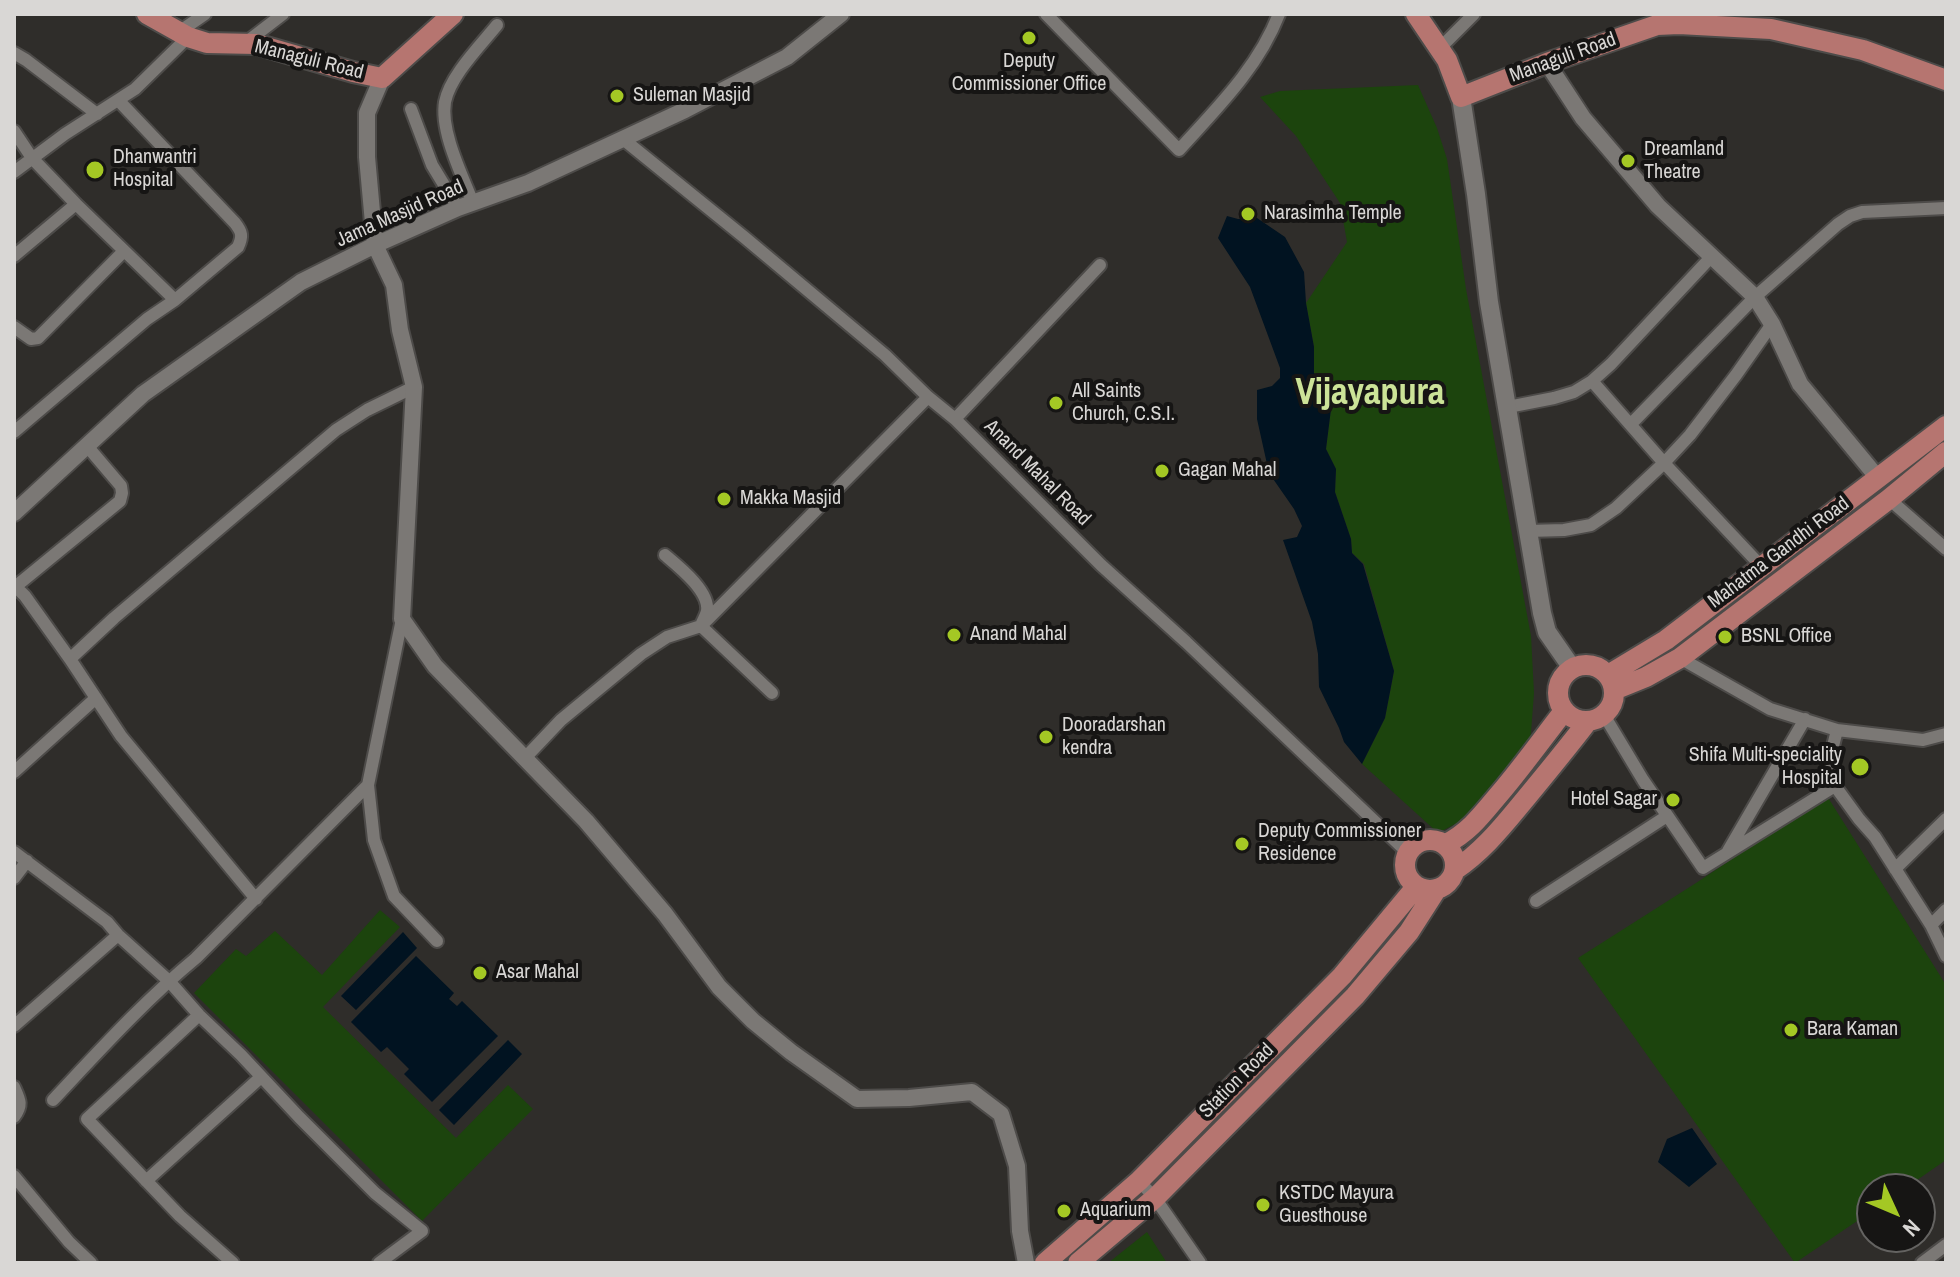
<!DOCTYPE html>
<style>
body{margin:0}
#map{position:relative;width:1960px;height:1277px;overflow:hidden;background:#2f2d2a;font-family:"Archivo Narrow",sans-serif}
canvas{display:block}
.frame{position:absolute;inset:0;border:16px solid #d9d7d5;pointer-events:none}
.north{position:absolute;left:1856px;top:1173px;width:80px;height:80px;box-sizing:border-box;background:#161514;border:2px solid #646361;border-radius:50%;rotate:134deg;font-size:22px;font-weight:700;line-height:32px;text-align:center;color:#d9d7d5}
.north::after{content:'';display:block;margin:auto;width:28px;height:36px;background:#a4c824;clip-path:polygon(50% 0,100% 100%,50% 72%,0 100%)}
</style>
<div id="map">
<canvas width="1960" height="1277"></canvas>
<div class="frame"></div>
<div class="north">N</div>
</div>
<script>
const ctx = document.querySelector('canvas').getContext('2d');
ctx.lineJoin = 'round';
function paint(path, color) {
  ctx.fillStyle = color;
  ctx.fill(path, 'evenodd');
}
function strokePath(path, color, width, dash) {
  ctx.strokeStyle = color;
  ctx.lineWidth = width;
  ctx.lineCap = dash ? 'butt' : 'round';
  ctx.setLineDash(dash || []);
  ctx.stroke(path);
}
function write(font, color, halo, rows, align = 'center') {
  ctx.font = font + ' "Archivo Narrow",sans-serif';
  ctx.lineWidth = 8;
  ctx.setLineDash([]);
  ctx.textBaseline = 'middle';
  ctx.strokeStyle = halo;
  ctx.fillStyle = color;
  for (const [text, x, y, turn = 0] of rows) {
    ctx.save();
    ctx.translate(x, y);
    ctx.rotate((+turn || 0) * Math.PI / 180);
    ctx.textAlign = isNaN(turn) ? turn : align;
    if (halo) ctx.strokeText(text, 0, 0);
    ctx.fillText(text, 0, 0);
    ctx.restore();
  }
}
const green = new Path2D(`
 M1418,85L1437,128L1447,159L1466,289L1531,636L1534,693L1530,745L1465,819L1438,833L1362,764L1385,718L1394,671L1364,564L1352,553L1351,539L1335,492L1336,469L1326,449L1333,393L1314,373V347L1306,303L1347,242L1340,203L1296,136L1260,97L1280,91Z
 M1827,796L1946,985V1160L1904,1189H1872V1211L1795,1263L1578,958L1696,883Z
 M380,910L400,927L323,1007L456,1138L508,1085L533,1109L422,1221L194,993L236,949L246,956L275,931L322,975Z
 M1147,1232L1167,1263H1108Z`);
const water = new Path2D(`
 M1227,216L1238,219L1257,218L1285,237L1304,272L1306,303L1314,347V373L1333,393L1326,449L1336,469L1335,492L1351,539L1352,553L1363,564L1394,671L1385,718L1362,764L1344,742L1339,728L1319,687L1318,654L1312,622L1283,540L1297,537L1302,526L1294,509L1269,473L1257,419V390L1272,386L1280,378V368L1250,287L1218,238Z
 M403,932L417,948L356,1010L341,996Z
 M416,956L454,993L449,999L457,1006L462,1001L498,1036L432,1102L404,1074L409,1069L387,1047L381,1052L351,1022Z
 M508,1040L522,1054L454,1125L439,1110Z
 M1692,1128L1717,1164L1689,1187L1658,1162L1667,1139Z`);
const minor = new Path2D(`
 M1046,14L1179,150C1217,108 1258,68 1279,14
 M179,32L205,14
 M244,44L283,14
 M1439,49L1474,14
 M14,53L26,60L97,114
 M411,109L432,165L458,208
 M14,131L32,158L76,204L175,300
 M623,139L744,237L885,355L928,397L955,419L1101,565L1186,642L1408,853
 M14,172L65,134L135,89L188,37
 M473,203C462,175 440,131 445,102C450,76 480,46 497,25
 M14,256L76,204
 M14,327L31,339L38,338L124,251
 M1592,381L1664,463L1762,567
 M1508,407L1554,398L1574,392L1592,381L1611,364L1712,256
 M955,419L1100,265
 M1631,424L1755,297L1838,224L1850,216L1862,212L1946,208
 M14,432L147,319L175,300L238,247C243,236 242,232 235,223L119,101
 M1889,499L1946,549
 M1528,531L1564,530L1591,525L1616,508L1664,463L1690,435L1736,375L1772,324
 M665,555C678,566 710,591 707,611C706,615 704,619 702,623
 M14,585L25,596L70,659L121,736L256,899
 M15,587L120,501L122,493L121,486L87,446
 M701,626L772,693
 M1680,658L1770,709L1837,730L1923,740L1946,734
 M70,659L114,618L336,430L367,410L414,387
 M1604,715L1643,780L1703,868L1835,786L1831,754L1837,730
 M524,759L561,720L641,654L667,637L701,626L928,397
 M14,772L96,698
 M368,785L374,840L394,896L437,941
 M1835,786L1859,819L1875,837L1931,925L1946,956
 M1728,851L1805,719
 M14,852L107,922L118,935L169,981L199,1015L241,1055L299,1117L375,1193L422,1231L379,1263
 M1895,869L1946,819
 M14,878L27,861
 M1536,901L1667,816
 M1931,925L1946,910
 M199,1015L87,1119L180,1216L233,1263
 M14,1026L118,935
 M14,1087C20,1100 23,1105 14,1117
 M53,1100C99,1051 144,1001 196,958L368,785L402,619
 M14,1176L69,1242L91,1263
 M146,1181L261,1077
 M1139,1181L1155,1198L1200,1263
 M1922,1263L1946,1245`);
const tertiary = new Path2D(`
 M1547,63L1583,118L1658,206L1755,297L1772,324L1800,384L1878,478
 M382,78L367,113V157L375,245L394,285L400,330L414,387L402,619L435,666L586,821L665,914L719,987L753,1021L791,1052L857,1099L909,1098L972,1092L1001,1114L1017,1166L1020,1231L1026,1263
 M14,513L143,394L301,282L375,245L458,208L528,183L685,110L787,57L841,14`);
const secondary = new Path2D(`
 M1461,97L1476,194L1489,302L1542,613L1547,632L1572,668`);
const primary = new Path2D(`
 M147,14L188,37L207,43L256,44L353,72L382,78L453,14
 M1416,14L1447,60L1461,97L1547,63L1657,25L1679,24L1771,29L1863,50L1946,80
 M1558 693a28 28 0 1 1 56 0a28 28 0 1 1-56 0Z
 M1608,675L1666,640L1946,426
 M1614,690L1646,677L1680,658L1889,499L1946,452
 M1405 865a25 25 0 1 1 50 0a25 25 0 1 1-50 0Z
 M1446,844C1471,831 1483,813 1501,792C1523,766 1543,738 1564,711
 M1455,870C1480,853 1498,832 1517,809C1541,780 1565,751 1588,721
 M1045,1263L1139,1181L1342,976L1416,887
 M1078,1263L1155,1198L1355,996L1409,932L1436,890`);
const markers = [
 [1029,38,8,"#a4c824"],
 [617,96,8,"#a4c824"],
 [1628,161,8,"#a4c824"],
 [95,170,10,"#a4c824"],
 [1248,214,8,"#a4c824"],
 [1056,403,8,"#a4c824"],
 [1162,471,8,"#a4c824"],
 [724,499,8,"#a4c824"],
 [954,635,8,"#a4c824"],
 [1725,637,8,"#a4c824"],
 [1046,737,8,"#a4c824"],
 [1860,767,10,"#a4c824"],
 [1673,800,8,"#a4c824"],
 [1242,844,8,"#a4c824"],
 [480,973,8,"#a4c824"],
 [1791,1030,8,"#a4c824"],
 [1263,1205,8,"#a4c824"],
 [1064,1211,8,"#a4c824"]
];
const streetNames = [
 ["Managuli Road",1563,58,-20],
 ["Managuli Road",309,60,14],
 ["Jama Masjid Road",400,214,-24],
 ["Anand Mahal Road",1037,473,45],
 ["Mahatma Gandhi Road",1779,553,-37],
 ["Station Road",1237,1081,-45]
];
const poiNames = [
 ["Deputy",1029,62,"center"],
 ["Commissioner Office",1029,85,"center"],
 ["Suleman Masjid",633,96],
 ["Dreamland",1644,150],
 ["Theatre",1644,173],
 ["Dhanwantri",113,158],
 ["Hospital",113,181],
 ["Narasimha Temple",1264,214],
 ["All Saints",1072,392],
 ["Church, C.S.I.",1072,415],
 ["Gagan Mahal",1178,471],
 ["Makka Masjid",740,499],
 ["Anand Mahal",970,635],
 ["BSNL Office",1741,637],
 ["Dooradarshan",1062,726],
 ["kendra",1062,749],
 ["Shifa Multi-speciality",1842,756,"right"],
 ["Hospital",1842,779,"right"],
 ["Hotel Sagar",1657,800,"right"],
 ["Deputy Commissioner",1258,832],
 ["Residence",1258,855],
 ["Asar Mahal",496,973],
 ["Bara Kaman",1807,1030],
 ["KSTDC Mayura",1279,1194],
 ["Guesthouse",1279,1217],
 ["Aquarium",1080,1211]
];
const townNames = [
 ["Vijayapura",1370,394]
];
paint(green, '#1c440d');
paint(water, '#011321');
strokePath(minor, '#4d4b49', 16);
strokePath(tertiary, '#4d4b49', 20);
strokePath(secondary, '#4d4b49', 22);
strokePath(primary, '#4d4b49', 24);
strokePath(minor, '#7b7875', 12);
strokePath(tertiary, '#7b7875', 16);
strokePath(secondary, '#7b7875', 18);
strokePath(primary, '#b67570', 20);
for (const [x, y, r, color] of markers) {
  const dot = new Path2D();
  dot.arc(x, y, r, 0, 2 * Math.PI);
  ctx.fillStyle = color;
  ctx.fill(dot);
  strokePath(dot, '#161514', 3);
}
write('20px', '#d9d7d5', '#161514', streetNames);
write('20px', '#d9d7d5', '#161514', poiNames, 'left');
write('bold 36px', '#cce398', '#161514', townNames);
</script>
